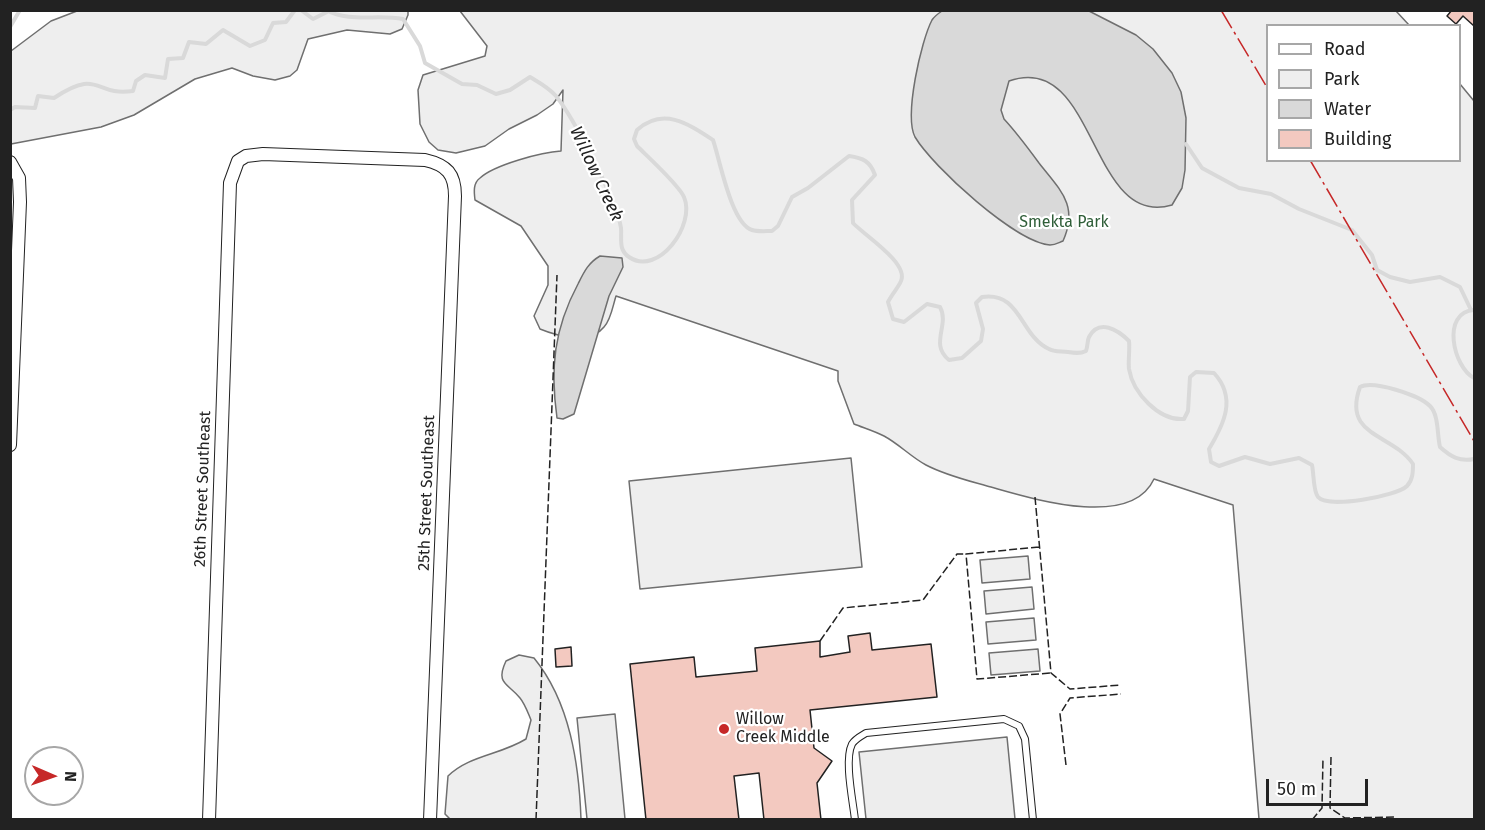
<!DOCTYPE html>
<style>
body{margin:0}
#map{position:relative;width:1485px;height:830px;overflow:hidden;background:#fff;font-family:"Fira Sans",sans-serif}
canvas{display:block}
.frame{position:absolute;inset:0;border:12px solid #222;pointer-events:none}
.legend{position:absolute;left:1266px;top:24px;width:195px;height:138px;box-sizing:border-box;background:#fff;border:2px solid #a7a7a7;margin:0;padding:8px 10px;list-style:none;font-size:18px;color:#222}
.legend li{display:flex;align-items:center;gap:12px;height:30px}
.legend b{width:30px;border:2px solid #a7a7a7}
.north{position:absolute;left:24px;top:746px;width:60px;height:60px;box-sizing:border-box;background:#fff;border:2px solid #a7a7a7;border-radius:50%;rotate:92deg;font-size:16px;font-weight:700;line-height:24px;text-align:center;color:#222}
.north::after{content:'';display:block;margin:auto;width:21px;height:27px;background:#c62828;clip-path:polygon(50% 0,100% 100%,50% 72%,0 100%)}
.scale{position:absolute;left:1266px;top:779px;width:102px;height:27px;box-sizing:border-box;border:3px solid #222;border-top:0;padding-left:8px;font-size:18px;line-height:21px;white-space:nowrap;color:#222;-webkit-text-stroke:4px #fff;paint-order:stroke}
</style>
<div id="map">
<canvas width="1485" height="830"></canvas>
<div class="frame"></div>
<ul class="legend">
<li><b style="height:8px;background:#fff"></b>Road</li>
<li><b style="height:16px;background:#eee"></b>Park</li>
<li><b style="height:16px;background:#d9d9d9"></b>Water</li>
<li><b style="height:16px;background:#f3c9c0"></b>Building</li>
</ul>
<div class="north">N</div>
<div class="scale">50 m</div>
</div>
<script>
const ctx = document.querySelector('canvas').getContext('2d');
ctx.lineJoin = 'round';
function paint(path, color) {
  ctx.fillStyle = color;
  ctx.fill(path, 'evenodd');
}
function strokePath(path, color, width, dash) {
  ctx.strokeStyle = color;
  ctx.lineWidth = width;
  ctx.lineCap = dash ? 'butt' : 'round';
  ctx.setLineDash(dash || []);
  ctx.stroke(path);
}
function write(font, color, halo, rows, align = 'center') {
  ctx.font = font + ' "Fira Sans",sans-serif';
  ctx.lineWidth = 4.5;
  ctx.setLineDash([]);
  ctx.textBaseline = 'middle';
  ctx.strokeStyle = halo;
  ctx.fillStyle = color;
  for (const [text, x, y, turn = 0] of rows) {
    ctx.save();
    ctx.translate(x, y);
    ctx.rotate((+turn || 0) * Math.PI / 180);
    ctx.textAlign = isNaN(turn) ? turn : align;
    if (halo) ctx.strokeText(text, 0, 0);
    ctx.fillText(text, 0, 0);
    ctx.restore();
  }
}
const green = new Path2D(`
 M77,11L408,10V15L402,29L390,34L347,30L308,39L297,70L290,76L275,80L253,76L232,68L195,79L134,115L101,127L11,144V51L51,21Z
 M460,11H1396L1409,25L1268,26V160H1460V84L1474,101V819H1259L1233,505L1154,479C1130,531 1027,497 987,486C966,480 945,475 926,465C911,457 899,444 884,436C874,431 864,428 854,424L838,381V371L616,296C613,305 611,320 604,327C590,345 557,336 540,329L534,316L548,285V266L521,226L475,200C474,192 473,183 480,178C494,165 542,152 561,151L563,90L553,104L537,115L509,129L485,146L456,153L438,150L429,142L420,124L418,90L423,75L485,56L487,46Z
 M851,458L862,567L640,589L629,481Z
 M1028,556L1030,579L982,583L980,560Z
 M1032,587L1034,609L986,614L984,591Z
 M1034,618L1036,640L988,644L986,622Z
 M1038,649L1040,671L991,675L989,653Z
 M519,655L534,658C570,702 579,764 581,819H450L445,814L448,776C470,755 500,755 526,739L531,720C528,713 525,704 520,698C508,683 495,684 506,661Z`);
const parking = new Path2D(`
 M615,714L625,819H587L577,718Z
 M1007,737L1015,819H866L859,752Z`);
const water = new Path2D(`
 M942,11H1089L1136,35L1153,49L1172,73L1181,92L1186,118L1185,170L1182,188L1172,205C1089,230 1097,50 1009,81L1001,110L1004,119C1017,133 1028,148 1039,163C1060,190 1079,205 1063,241C1058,243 1055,245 1050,245C1015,242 933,167 915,137C904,116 921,41 932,20C934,17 939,13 942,11Z
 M600,256L622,258L623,267L609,296L574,414L563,419L557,418C550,368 554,329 578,284C584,272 588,263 600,256Z`);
const stream = new Path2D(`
 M301,10L313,19L327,12
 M326,10C350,23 377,14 403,19L420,46L425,63L462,84L477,85L496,94L510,90L530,77C540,83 548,87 556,96C573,117 617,201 621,228C622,238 618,250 629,257C658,277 696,225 684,197C679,185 647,156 637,146L634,139L637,130C663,107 687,123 713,140C720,160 731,223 752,230C758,232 766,231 772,231L778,226L792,197L808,188L849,156C863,158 870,161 875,175L852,200L853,223C864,235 909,263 901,281C898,288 892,294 888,302L893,319L904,322L927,304L940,307C950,325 929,344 949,360L962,358L981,341L983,329L976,303L982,297C1021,291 1020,336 1049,349C1054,352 1061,351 1068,352C1074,353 1080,354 1086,351C1088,346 1087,341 1089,337C1099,318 1118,330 1129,341C1130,351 1128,360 1129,369C1133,393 1159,421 1184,419L1188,411L1190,377L1196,372L1214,373C1237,398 1224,424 1209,449L1211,462L1219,466L1245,457L1270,464L1299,458L1312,465C1314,474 1313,491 1318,497C1328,509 1397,496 1407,486C1413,480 1413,471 1413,464C1392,433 1342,437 1360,387C1373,380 1419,395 1430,406C1439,415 1437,435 1440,447C1451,457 1460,462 1474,459
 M10,27L20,10
 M10,110L15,107L35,108L38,96L54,98C100,67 94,97 133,91L136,81L145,75L165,78L168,59L183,58L189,42L206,44L223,30L250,46L265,40L273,23L286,22L295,10
 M1186,144L1202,168L1239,188L1271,194L1299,209L1352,230L1372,255L1377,270L1390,277L1410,282L1440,277L1460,287L1471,310
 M1474,310C1441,312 1453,367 1474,378`);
const building = new Path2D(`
 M1452,10H1474V26L1463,16L1456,24L1447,16Z
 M870,633L872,650L931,644L937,697L810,710L814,748L832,761L817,783L821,820H764L759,773L734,776L739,820H646L630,664L694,657L696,677L757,671L755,648L820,641V657L850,652L848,636Z
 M571,647L572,666L556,667L555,649Z`);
const service = new Path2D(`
 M855,820C853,801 844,760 852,744C855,739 861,736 866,733L1004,719L1019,726L1025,739L1033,820`);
const minor = new Path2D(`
 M10,162L19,178L20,202L10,445
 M209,820L230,183L238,161L246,156L263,154L425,160C447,165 455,174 455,196L430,820`);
const fence = new Path2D(`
 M1035,497L1051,673L1070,689L1120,685
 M1039,547L966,554L977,679L1051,673
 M820,641L843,608L923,600L957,554H966
 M1331,757L1330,808L1345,818L1394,817
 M1066,765L1060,714L1070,698L1121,694
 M536,820L557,275
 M1312,820L1322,808L1323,758`);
const power = new Path2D(`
 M1221,10L1268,89
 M1310,160L1474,441`);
const markers = [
 [724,729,6,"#c62828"]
];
const parkNames = [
 ["Smekta Park",1064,223]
];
const streetNames = [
 ["26th Street Southeast",203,489,-88],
 ["25th Street Southeast",427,493,-88]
];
const poiNames = [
 ["Willow",736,720],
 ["Creek Middle",736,738]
];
const waterNames = [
 ["Willow Creek",596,174,65]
];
paint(green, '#eee');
strokePath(green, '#6f6f6f', 1.5);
paint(parking, '#ededed');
strokePath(parking, '#6f6f6f', 1.5);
paint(water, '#d9d9d9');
strokePath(water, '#6f6f6f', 1.5);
strokePath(stream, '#d9d9d9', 4);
paint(building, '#f3c9c0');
strokePath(building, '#222', 1.5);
strokePath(service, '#222', 8);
strokePath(minor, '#222', 14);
strokePath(service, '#fff', 6);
strokePath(minor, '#fff', 12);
strokePath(fence, '#222', 1.5, [8, 3]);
strokePath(power, '#c62828', 1.5, [21, 4.5, 3, 4.5]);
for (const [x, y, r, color] of markers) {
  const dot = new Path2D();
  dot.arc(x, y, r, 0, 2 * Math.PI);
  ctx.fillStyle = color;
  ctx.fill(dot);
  strokePath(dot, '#fff', 2);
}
write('16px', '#2f5e38', '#fff', parkNames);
write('16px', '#222', '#fff', streetNames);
write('16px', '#222', '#fff', poiNames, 'left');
write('italic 18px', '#222', '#fff', waterNames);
</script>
